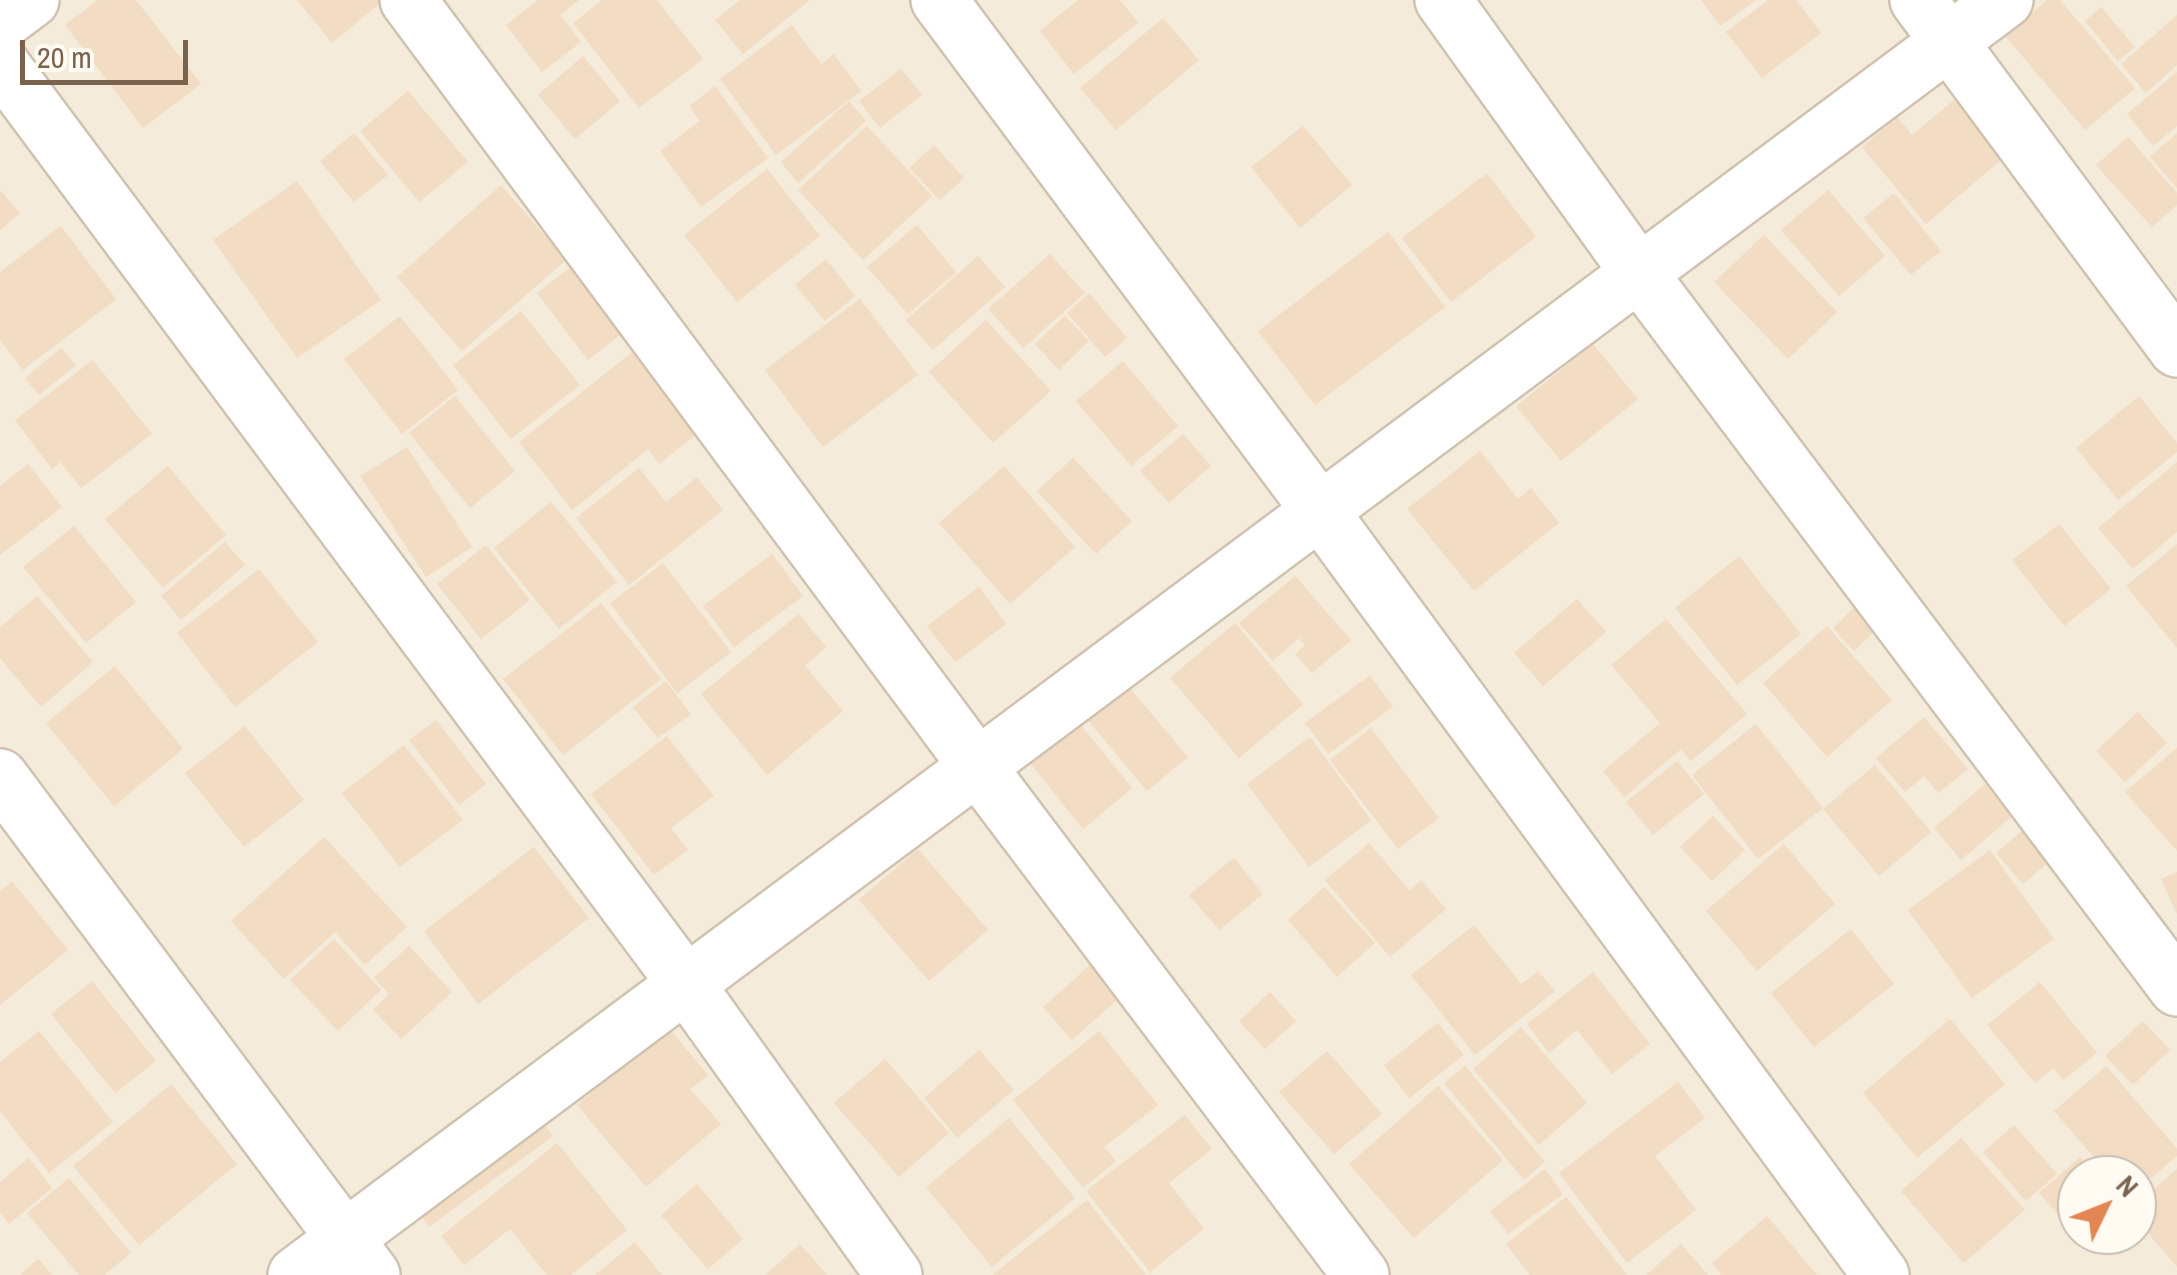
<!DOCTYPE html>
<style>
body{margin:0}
#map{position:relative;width:2177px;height:1275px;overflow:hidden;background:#fdf8ec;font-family:"Archivo Narrow",sans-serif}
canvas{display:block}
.north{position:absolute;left:2057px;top:1155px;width:100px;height:100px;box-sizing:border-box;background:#fffbf2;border:2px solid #c9beb0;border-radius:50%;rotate:47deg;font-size:28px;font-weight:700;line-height:40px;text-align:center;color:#79624e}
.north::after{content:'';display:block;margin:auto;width:35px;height:45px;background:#e48653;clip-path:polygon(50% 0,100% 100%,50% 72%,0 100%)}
.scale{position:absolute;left:20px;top:40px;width:168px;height:45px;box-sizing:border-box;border:5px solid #79624e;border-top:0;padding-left:12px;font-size:30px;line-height:35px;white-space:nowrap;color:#79624e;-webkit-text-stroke:8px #fffbf2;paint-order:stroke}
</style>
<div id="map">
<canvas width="2177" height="1275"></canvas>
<div class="north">N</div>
<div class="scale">20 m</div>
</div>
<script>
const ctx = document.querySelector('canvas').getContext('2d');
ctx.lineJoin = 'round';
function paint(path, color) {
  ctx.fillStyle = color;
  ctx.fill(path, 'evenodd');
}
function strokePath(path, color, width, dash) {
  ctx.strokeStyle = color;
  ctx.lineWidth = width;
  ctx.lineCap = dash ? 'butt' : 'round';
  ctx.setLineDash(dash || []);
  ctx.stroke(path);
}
const residential = new Path2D(`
 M0,0H2177V1275H0ZM2077,1175H2137V1235H2077Z`);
const building = new Path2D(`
 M98,0H136L201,84L143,128L65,25Z
 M297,0H384L332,43Z
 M538,0H579L560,15L581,42L542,72L506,25Z
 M602,0H657L703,59L639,108L573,23Z
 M740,0H810L743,54L715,20Z
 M1078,0H1120L1138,23L1074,74L1040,31Z
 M1701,0H1756L1720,26Z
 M1768,0H1796L1821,33L1762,78L1726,32Z
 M2047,0H2060L2135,88L2085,130L2005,36Z
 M2101,7L2135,47L2118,61L2085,21Z
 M2177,15V65L2146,93L2121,64Z
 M1163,18L1199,60L1116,130L1080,88Z
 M792,25L821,64L834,54L861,91L776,155L720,79Z
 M583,56L620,101L575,139L538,95Z
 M901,69L922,95L880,128L859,101Z
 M2177,72V126L2153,146L2127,114Z
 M715,86L768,158L701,207L660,151L700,121L689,106Z
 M408,91L468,162L419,202L360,131Z
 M1960,95L2008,154L1926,224L1862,147L1897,117L1912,135Z
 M849,101L866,121L798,183L781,162Z
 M867,126L932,196L863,260L798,190Z
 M1303,126L1352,185L1300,228L1251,167Z
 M354,133L388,175L354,202L320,161Z
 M2177,133V188L2150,157Z
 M2128,137L2177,193V205L2152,227L2096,165Z
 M934,145L964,178L940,200L909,168Z
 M767,169L820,236L737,302L684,235Z
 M1487,173L1536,237L1451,302L1402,238Z
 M297,181L381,300L297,358L213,240Z
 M501,185L566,260L462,351L397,277Z
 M0,190L20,213L0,230Z
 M1828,190L1885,256L1839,296L1781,230Z
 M1894,193L1941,251L1911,275L1863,218Z
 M917,225L956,272L908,314L867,267Z
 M61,226L116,299L23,370L0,340V272Z
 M1388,232L1445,307L1315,405L1258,331Z
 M1764,235L1837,312L1788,359L1714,282Z
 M1050,254L1085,293L1023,348L988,309Z
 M978,256L1005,287L933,350L906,320Z
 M826,259L855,296L825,321L795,285Z
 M572,266L624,332L588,360L537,293Z
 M1089,293L1127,338L1105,357L1067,313Z
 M860,299L918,375L823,447L765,370Z
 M521,311L580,385L511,439L453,365Z
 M400,316L458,390L402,434L344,359Z
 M1065,316L1089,341L1059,370L1035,344Z
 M986,320L1051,391L993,443L929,372Z
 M1593,344L1638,399L1561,461L1516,406Z
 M61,348L76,365L39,395L25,378Z
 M636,349L700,431L659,464L648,449L572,510L519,442Z
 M93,360L152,434L81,488L60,462L52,469L15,420Z
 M1123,361L1178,426L1131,466L1076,401Z
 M455,396L515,471L470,508L409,433Z
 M2139,396L2177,443V452L2118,500L2076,448Z
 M1183,434L1211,466L1169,503L1140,471Z
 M407,447L472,547L426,577L360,476Z
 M1480,451L1518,499L1531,488L1559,523L1474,591L1407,509Z
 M1073,458L1132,521L1096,554L1037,491Z
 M2177,462V532L2133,569L2098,528Z
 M28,464L62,507L0,555V486Z
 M168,466L226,535L163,588L105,519Z
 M1004,466L1075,547L1010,604L939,523Z
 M639,468L666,502L697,477L723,510L629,585L576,518Z
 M551,502L617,582L559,629L494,548Z
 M2059,524L2111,589L2064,626L2012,560Z
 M74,526L136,602L86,643L23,567Z
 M225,542L245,565L181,620L161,596Z
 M2177,544V648L2126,586Z
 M486,545L530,600L481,639L437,584Z
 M772,554L803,596L734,647L703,606Z
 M1739,556L1801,634L1737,685L1675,608Z
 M663,563L731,652L677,693L610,603Z
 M259,569L318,642L235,707L177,633Z
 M1295,576L1351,640L1312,673L1295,654L1305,645L1299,638L1273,661L1239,623Z
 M979,587L1006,624L955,662L927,626Z
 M37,596L93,662L41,707L0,658V627Z
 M1577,599L1606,632L1543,686L1514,653Z
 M601,603L661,679L563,755L503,679Z
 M1857,605L1878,628L1854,651L1833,628Z
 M799,614L826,647L805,666L843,711L767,775L701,694Z
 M1666,619L1747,714L1691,761L1681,749L1624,797L1603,771L1660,723L1611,665Z
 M1235,623L1303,704L1239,758L1170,678Z
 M1827,626L1892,700L1827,757L1763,683Z
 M115,666L183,749L114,806L46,723Z
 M1370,675L1393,707L1328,754L1305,723Z
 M666,681L691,714L658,738L633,707Z
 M1127,685L1188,757L1147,791L1087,719Z
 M2138,712L2167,743L2125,782L2096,751Z
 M1924,717L1968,769L1938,793L1924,776L1905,792L1876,758Z
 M1076,719L1132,788L1083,829L1027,759Z
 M436,720L486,784L459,805L409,740Z
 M1756,724L1823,808L1758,859L1692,775Z
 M245,726L304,800L244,847L185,773Z
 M1371,728L1439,818L1398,849L1330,760Z
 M667,736L714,796L671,828L688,850L654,875L591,794Z
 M1310,737L1371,820L1309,867L1247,784Z
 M404,745L463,820L400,867L342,793Z
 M2177,748V851L2125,792Z
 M1677,761L1704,794L1653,835L1626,802Z
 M1875,765L1931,832L1879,876L1823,809Z
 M1985,784L2012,816L1961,860L1934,828Z
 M1713,816L1745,850L1712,881L1680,847Z
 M2030,824L2057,855L2023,884L1996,853Z
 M324,837L407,927L365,965L335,932L284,979L231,921Z
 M1369,843L1410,891L1421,880L1446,909L1390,957L1325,880Z
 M1784,844L1835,904L1757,971L1706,911Z
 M534,847L589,918L478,1004L424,931Z
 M918,849L988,930L929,981L859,900Z
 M1990,850L2054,939L1972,998L1908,910Z
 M1234,858L1263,894L1219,930L1189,895Z
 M2177,872V914L2161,879Z
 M12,881L68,950L0,1005V891Z
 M1324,887L1375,943L1337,977L1288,920Z
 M1474,925L1521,984L1538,971L1555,991L1475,1055L1411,975Z
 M1851,929L1894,984L1814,1047L1771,993Z
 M334,939L381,990L338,1031L290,980Z
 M409,946L452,992L401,1039L373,1010L389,994L374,978Z
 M1097,959L1126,992L1072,1040L1043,1007Z
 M1593,972L1650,1044L1612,1074L1577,1030L1549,1053L1527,1024Z
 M92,981L156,1061L115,1093L51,1014Z
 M2040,982L2097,1053L2063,1080L2053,1068L2035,1083L1987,1025Z
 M1270,992L1296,1021L1265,1049L1239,1021Z
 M1950,1019L2005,1084L1917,1158L1863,1093Z
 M2143,1021L2170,1050L2133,1085L2105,1056Z
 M1438,1023L1464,1055L1409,1098L1384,1065Z
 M668,1027L708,1075L690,1089L721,1124L646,1187L577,1105Z
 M1521,1027L1587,1103L1539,1145L1473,1069Z
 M39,1031L113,1122L49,1173L0,1111V1062Z
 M1099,1031L1158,1105L1104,1147L1116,1161L1083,1188L1013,1100Z
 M979,1050L1014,1090L957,1138L924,1098Z
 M1327,1051L1382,1114L1334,1154L1279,1092Z
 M885,1059L949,1133L899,1177L834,1103Z
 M1465,1066L1545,1162L1524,1180L1444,1083Z
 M2106,1066L2177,1149V1156L2137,1190V1175H2109L2054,1111Z
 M1678,1082L1705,1118L1655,1156L1696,1210L1627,1263L1559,1173Z
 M171,1084L237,1164L139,1245L73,1166Z
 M1438,1086L1503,1160L1414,1238L1349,1164Z
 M529,1104L553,1136L429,1227L405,1195Z
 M1185,1115L1212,1149L1169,1183L1204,1229L1150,1272L1086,1191Z
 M1009,1118L1075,1198L992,1267L926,1187Z
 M2014,1125L2057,1174L2026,1201L1983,1152Z
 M1961,1138L2025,1210L1964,1263L1901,1191Z
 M557,1143L627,1230L571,1275H547L510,1229L464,1265L441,1236Z
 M2080,1157L2096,1175H2077V1235H2091L2083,1243L2039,1193Z
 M29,1158L52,1188L9,1224L0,1213V1182Z
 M1545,1169L1563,1194L1508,1234L1490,1211Z
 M2177,1169V1267L2137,1220V1204Z
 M69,1178L131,1253L104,1275H79L27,1213Z
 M697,1184L743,1239L708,1269L661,1215Z
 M1566,1197L1627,1275H1530L1506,1244Z
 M1087,1200L1146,1275H992Z
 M1767,1216L1817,1275H1721L1712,1263Z
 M635,1242L662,1275H595Z
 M800,1244L827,1275H765Z
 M1681,1244L1708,1275H1646Z
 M38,1259L52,1275H20Z`);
const street = new Path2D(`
 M408,0L977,766L1361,1275
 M939,0L1320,511L1881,1275
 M1443,0L1639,273L2177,988
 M1918,0L2177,349
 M0,23L31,0
 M0,63L686,984L894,1275
 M0,777L372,1275
 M296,1275L2005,0`);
paint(residential, '#f4ebda');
paint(building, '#f2dcc3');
strokePath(street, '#d0c2b0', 60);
strokePath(street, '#fff', 55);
</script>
